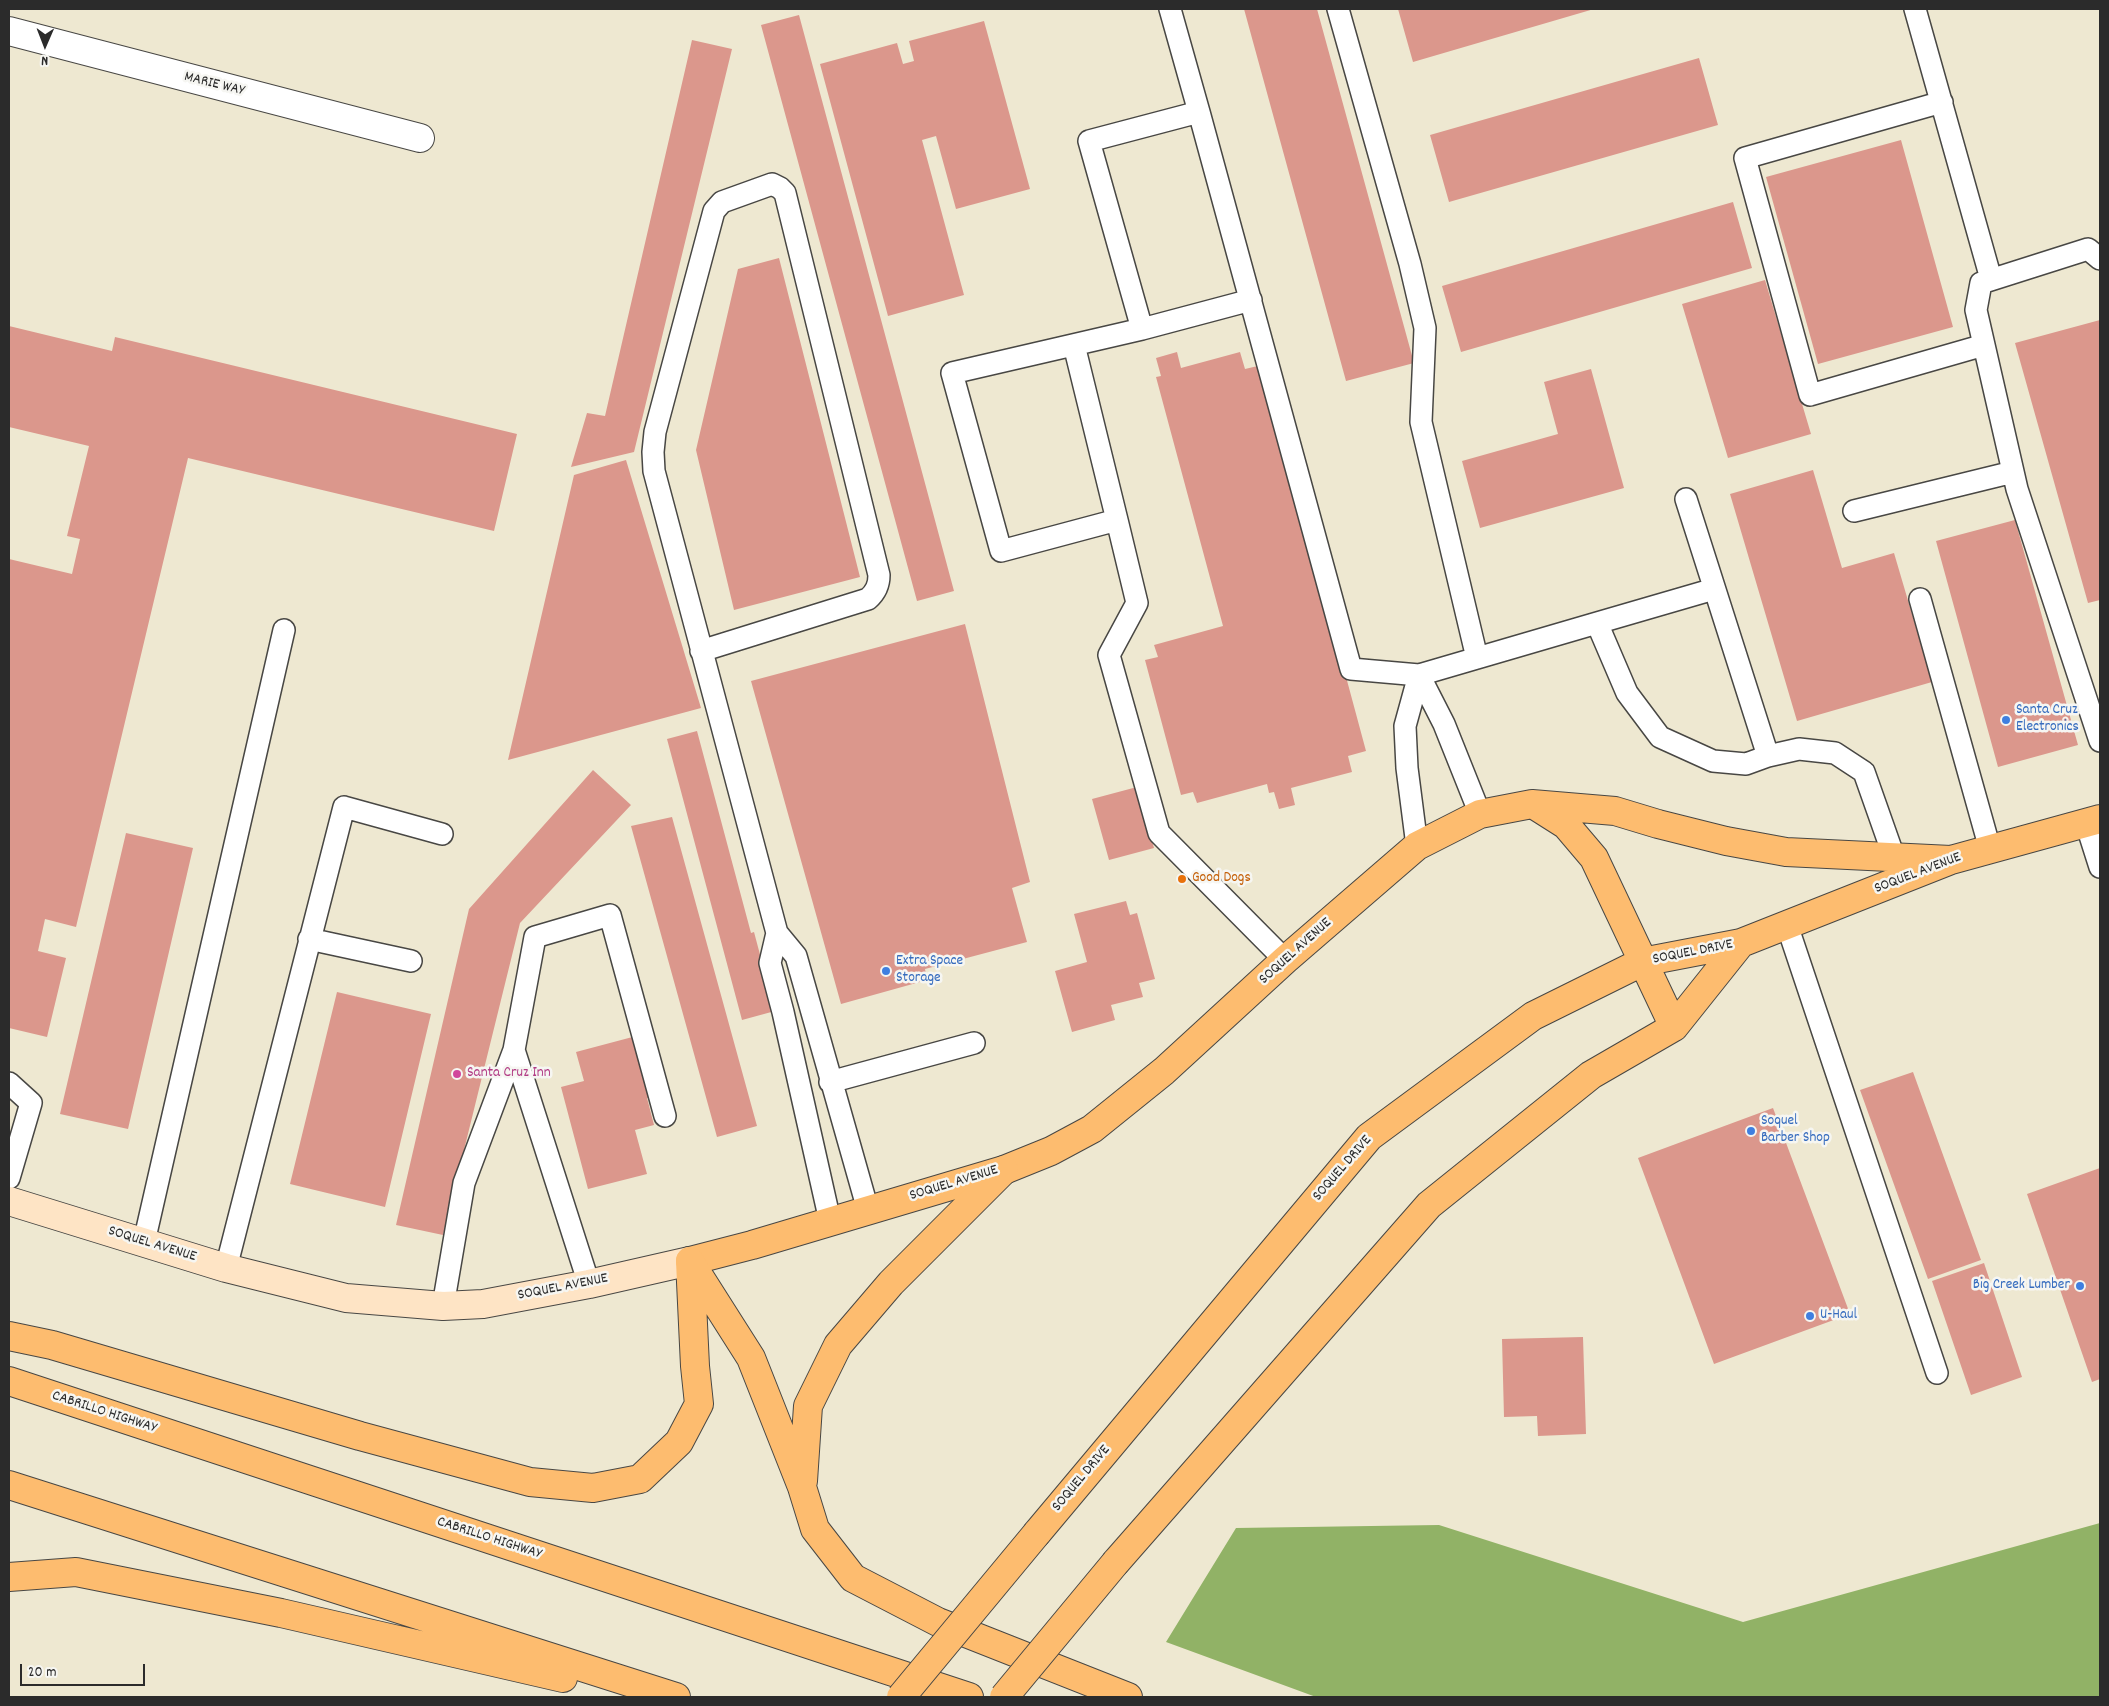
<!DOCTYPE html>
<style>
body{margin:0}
#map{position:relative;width:2109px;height:1706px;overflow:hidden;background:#eee8d1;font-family:Dekko,sans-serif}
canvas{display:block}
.frame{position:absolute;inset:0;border:10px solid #2b2b2b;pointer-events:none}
.north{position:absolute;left:20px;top:20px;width:50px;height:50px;-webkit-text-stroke:4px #f6f6f2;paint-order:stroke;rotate:181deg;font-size:14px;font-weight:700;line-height:20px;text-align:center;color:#2b2b2b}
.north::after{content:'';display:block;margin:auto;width:18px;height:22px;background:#2b2b2b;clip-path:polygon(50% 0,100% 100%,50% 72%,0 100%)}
.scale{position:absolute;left:20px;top:1664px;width:125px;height:22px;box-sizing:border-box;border:2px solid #2b2b2b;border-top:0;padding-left:6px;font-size:15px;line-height:18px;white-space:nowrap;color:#2b2b2b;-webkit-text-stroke:4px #f6f6f2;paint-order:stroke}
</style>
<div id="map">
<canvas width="2109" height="1706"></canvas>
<div class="frame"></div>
<div class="north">N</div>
<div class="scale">20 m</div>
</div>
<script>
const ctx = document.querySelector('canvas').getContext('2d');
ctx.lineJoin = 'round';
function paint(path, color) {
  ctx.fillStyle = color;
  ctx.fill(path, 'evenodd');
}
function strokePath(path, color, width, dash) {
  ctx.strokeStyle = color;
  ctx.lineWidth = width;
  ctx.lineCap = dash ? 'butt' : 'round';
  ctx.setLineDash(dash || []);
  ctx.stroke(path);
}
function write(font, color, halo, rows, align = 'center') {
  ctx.font = font + ' Dekko,sans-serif';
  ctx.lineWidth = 5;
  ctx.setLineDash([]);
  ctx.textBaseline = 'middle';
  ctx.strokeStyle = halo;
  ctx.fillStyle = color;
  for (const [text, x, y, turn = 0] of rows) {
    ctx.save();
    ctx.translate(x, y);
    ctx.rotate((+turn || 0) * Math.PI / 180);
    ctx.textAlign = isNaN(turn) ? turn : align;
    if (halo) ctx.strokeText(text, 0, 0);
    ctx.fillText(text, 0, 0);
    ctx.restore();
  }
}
const forest = new Path2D(`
 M2100,1523V1697H1316L1166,1642L1236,1528L1439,1525L1743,1622Z`);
const building = new Path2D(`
 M1244,9H1317L1414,363L1346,381Z
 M1398,9H1594L1413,62Z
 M799,15L954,591L917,601L761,25Z
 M984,21L1030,189L956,209L936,136L922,140L964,295L888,316L820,64L897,43L903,64L914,61L909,41Z
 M692,40L732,49L634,452L571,467L587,413L605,416Z
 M1699,58L1718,125L1449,202L1430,135Z
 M1901,140L1953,327L1818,364L1766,177Z
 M1733,202L1752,268L1461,352L1442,286Z
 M779,258L860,577L734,610L696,450L738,269Z
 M1765,280L1811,434L1728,458L1682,304Z
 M2100,320V600L2088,603L2015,343Z
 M9,326L112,351L115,337L517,434L494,531L188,458L76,927L45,919L38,951L66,958L47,1037L9,1028V559L72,574L80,539L67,536L89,446L9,427Z
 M1177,352L1181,368L1240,352L1245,369L1262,365L1366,751L1348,756L1352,772L1291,788L1295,805L1279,809L1274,792L1269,793L1267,784L1197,803L1193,792L1181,795L1145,660L1158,657L1154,645L1223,626L1156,377L1161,376L1156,358Z
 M1591,369L1624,488L1480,528L1462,461L1558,434L1544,382Z
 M626,460L701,708L508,760L574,475Z
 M1813,470L1842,568L1894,553L1932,682L1797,721L1730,494Z
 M2015,520L2078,745L1998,767L1936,541Z
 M965,624L1030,882L1012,888L1027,942L925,969L927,980L841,1004L751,681Z
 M697,731L751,933L754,932L775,1011L742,1020L667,739Z
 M593,770L631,805L520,923L443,1235L396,1225L469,909Z
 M1137,787L1154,848L1109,860L1092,799Z
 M672,817L757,1126L717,1137L631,826Z
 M126,833L193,848L128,1129L60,1114Z
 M1126,901L1130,915L1137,913L1155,979L1139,983L1143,997L1111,1005L1115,1020L1072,1032L1055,971L1087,962L1074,914Z
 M337,992L431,1014L385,1207L290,1184Z
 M640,1035L657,1095L647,1098L654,1125L635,1130L647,1174L588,1189L561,1087L584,1081L576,1052Z
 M1913,1072L1981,1260L1928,1279L1860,1090Z
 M1773,1108L1850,1314L1714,1364L1638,1158Z
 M2100,1168V1379L2092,1382L2027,1194Z
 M1984,1263L2022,1377L1971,1395L1932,1281Z
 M1583,1337L1586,1434L1538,1436L1537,1416L1504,1417L1502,1339Z`);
const service = new Path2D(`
 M1170,9L1199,112
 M1338,9L1410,264L1425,328L1421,422L1477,658
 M1915,9L1991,279
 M1942,102L1745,158L1810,395L1984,345
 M2100,259L2088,249L1981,283L1976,310L2017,489L2100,741
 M1142,329L1251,300
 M1074,345L1117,520L1001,551L952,373L1142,329L1089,141L1199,112L1351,669L1419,675L1597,623L1627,693L1660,737L1713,761L1746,764L1768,756L1799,749L1835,753L1864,772L1894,857
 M1686,499L1768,756
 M1854,511L2013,472
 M1117,520L1137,603L1109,655L1159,833L1285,960
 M1920,599L1990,849
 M1597,623L1714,589
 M701,651L868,599C876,592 879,585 879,575L785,193L780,188L772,184L722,202L714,211L655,432L653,452L654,471L777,933
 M1419,675L1444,724L1480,814
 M2086,823L2100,867
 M1417,846L1407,768L1405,726L1419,675
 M1787,925L1937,1373
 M309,939L411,961
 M514,1050L589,1284
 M830,1082L974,1043
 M9,1083L31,1103L9,1178
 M830,1221L783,1012L770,963L777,933L796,956L868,1210
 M144,1242L284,630
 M226,1268L344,807L442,834
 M443,1306L464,1183L514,1050L535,937L610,915L665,1116`);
const minor = new Path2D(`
 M9,31L420,138`);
const secondary = new Path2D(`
 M9,1201L226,1268L346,1298L443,1306L483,1304L589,1284L690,1261`);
const primary = new Path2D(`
 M1536,806L1566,825L1594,858L1674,1027
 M690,1261L752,1245L1004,1170L1051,1151L1092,1129L1164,1071L1285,960L1417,846L1480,814L1532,804L1615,811L1658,824L1726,841L1786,852L1951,860
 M1037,1533L1369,1137L1533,1016L1642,962L1741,943L1951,860L2100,819
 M1116,1562L1429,1205L1591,1075L1674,1027L1741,943`);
const motorway = new Path2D(`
 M690,1262L751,1358L802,1487L815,1529L853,1578L938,1622L1128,1697
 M9,1336L52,1345L360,1436L530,1482L593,1488L640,1479L679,1442L699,1404L695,1366L690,1261
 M9,1381L969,1697
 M803,1481L808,1406L838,1345L891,1283L1004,1170
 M9,1485L676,1697
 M9,1577L76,1572L281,1613L563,1678`);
const primaryBridge = new Path2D(`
 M901,1697L1037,1533
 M1004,1697L1116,1562`);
const markers = [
 [2006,720,5,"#3f7fe0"],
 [1182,879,5,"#e8710a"],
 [886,971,5,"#3f7fe0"],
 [457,1074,5,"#d1479c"],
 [1751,1131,5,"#3f7fe0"],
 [2080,1286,5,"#3f7fe0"],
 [1810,1316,5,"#3f7fe0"]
];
const streetNames = [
 ["MARIE WAY",214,85,14],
 ["SOQUEL AVENUE",1918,874,-21],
 ["SOQUEL AVENUE",1296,952,-42],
 ["SOQUEL DRIVE",1693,953,-11],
 ["SOQUEL DRIVE",1343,1169,-49],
 ["SOQUEL AVENUE",954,1184,-17],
 ["SOQUEL AVENUE",152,1245,17],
 ["SOQUEL AVENUE",563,1288,-11],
 ["CABRILLO HIGHWAY",104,1413,18],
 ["SOQUEL DRIVE",1082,1479,-50],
 ["CABRILLO HIGHWAY",489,1539,18]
];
const shopNames = [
 ["Santa Cruz",2016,711],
 ["Electronics",2016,728],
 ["Extra Space",896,962],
 ["Storage",896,979],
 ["Soquel",1761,1122],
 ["Barber Shop",1761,1139],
 ["Big Creek Lumber",2070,1286,"right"],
 ["U-Haul",1820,1316]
];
const foodNames = [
 ["Good Dogs",1192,879]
];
const hotelNames = [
 ["Santa Cruz Inn",467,1074]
];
paint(forest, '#91b266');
paint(building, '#db978c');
strokePath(service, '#484744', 24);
strokePath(minor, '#484744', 30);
strokePath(secondary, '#484744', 30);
strokePath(primary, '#484744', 30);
strokePath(motorway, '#484744', 30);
strokePath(service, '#fff', 21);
strokePath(minor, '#fff', 28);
strokePath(secondary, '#fee4c5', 28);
strokePath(primary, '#fdbc6f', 28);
strokePath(motorway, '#fdbc6f', 28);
strokePath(primaryBridge, '#484744', 30, []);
strokePath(primaryBridge, '#fdbc6f', 28);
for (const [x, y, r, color] of markers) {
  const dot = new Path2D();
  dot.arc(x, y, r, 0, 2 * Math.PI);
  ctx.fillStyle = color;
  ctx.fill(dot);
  strokePath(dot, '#f6f6f2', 2);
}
write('15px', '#2b2b2b', '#f6f6f2', streetNames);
write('15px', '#366cbe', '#f6f6f2', shopNames, 'left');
write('15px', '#c56008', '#f6f6f2', foodNames, 'left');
write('15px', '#b23c85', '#f6f6f2', hotelNames, 'left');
</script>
